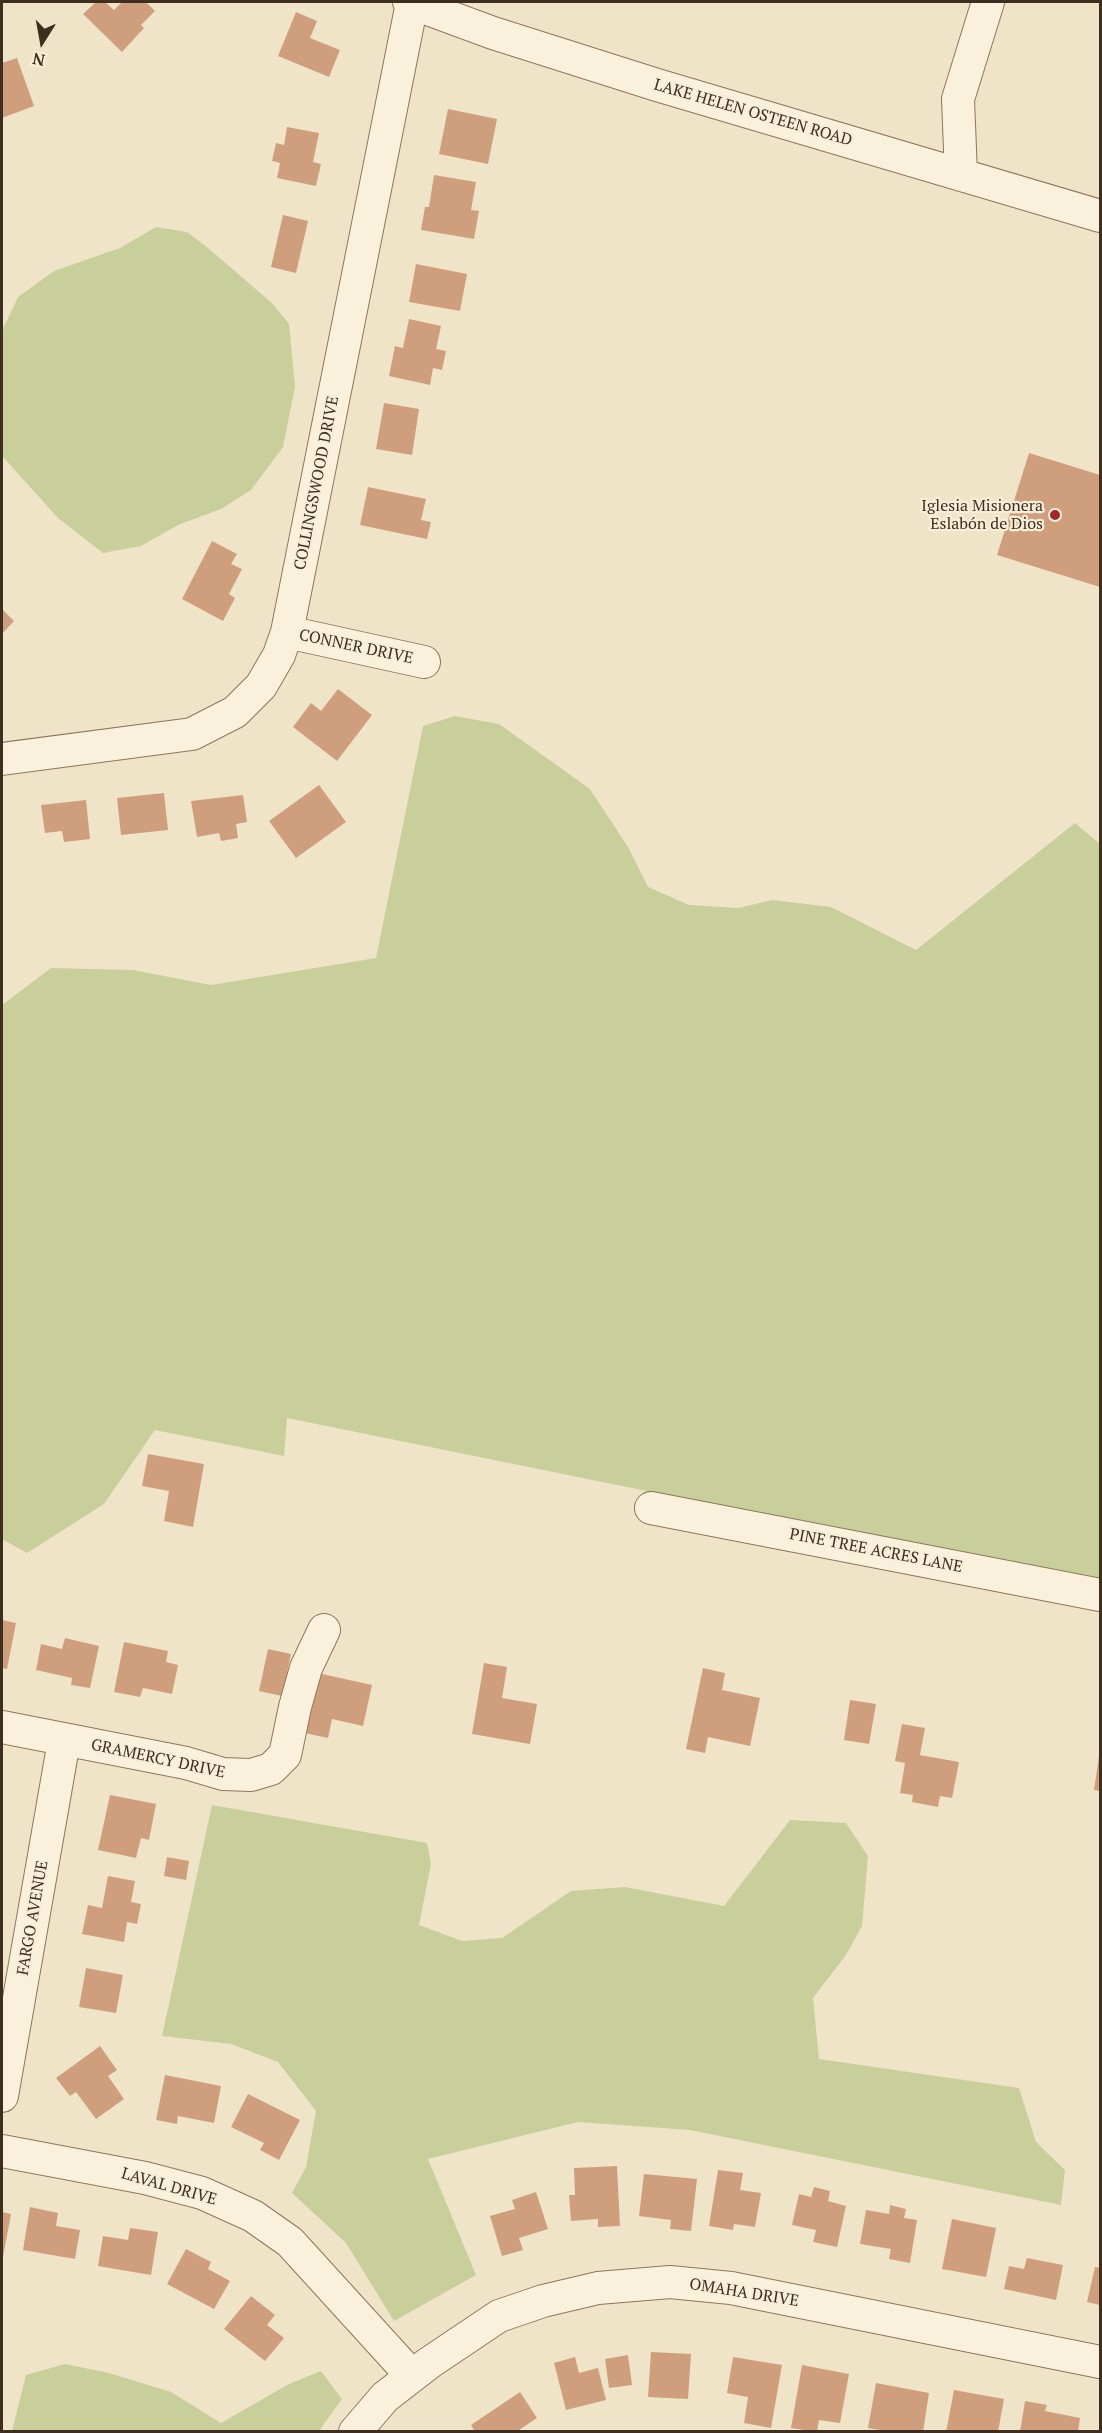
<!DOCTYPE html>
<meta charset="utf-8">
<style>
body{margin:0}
#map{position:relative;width:1102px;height:2433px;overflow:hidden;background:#f0e4c8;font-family:"PT Serif",serif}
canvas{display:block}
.frame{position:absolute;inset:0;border:3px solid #3d2e20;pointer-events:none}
.north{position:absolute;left:12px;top:12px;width:60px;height:60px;-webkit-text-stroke:4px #f7eed8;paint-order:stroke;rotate:191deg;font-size:16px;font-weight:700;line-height:24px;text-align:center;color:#3d2e20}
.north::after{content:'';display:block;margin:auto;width:21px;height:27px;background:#3d2e20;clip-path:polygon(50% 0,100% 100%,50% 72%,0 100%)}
</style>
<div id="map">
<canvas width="1102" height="2433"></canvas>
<div class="frame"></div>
<div class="north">N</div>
</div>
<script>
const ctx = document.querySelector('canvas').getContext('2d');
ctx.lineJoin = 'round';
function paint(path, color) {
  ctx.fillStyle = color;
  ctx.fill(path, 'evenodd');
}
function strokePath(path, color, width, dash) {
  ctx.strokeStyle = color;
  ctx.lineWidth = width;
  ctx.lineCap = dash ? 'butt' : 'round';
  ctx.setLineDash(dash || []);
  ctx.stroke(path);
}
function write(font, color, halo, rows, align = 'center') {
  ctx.font = font + ' "PT Serif",serif';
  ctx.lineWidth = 4.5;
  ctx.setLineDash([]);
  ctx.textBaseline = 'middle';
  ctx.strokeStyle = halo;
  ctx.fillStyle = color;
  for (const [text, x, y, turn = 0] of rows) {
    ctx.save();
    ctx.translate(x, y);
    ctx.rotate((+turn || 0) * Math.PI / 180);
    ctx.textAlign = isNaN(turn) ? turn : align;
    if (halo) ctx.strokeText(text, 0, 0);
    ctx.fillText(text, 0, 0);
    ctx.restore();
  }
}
const green = new Path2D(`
 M156,227L187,232L208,248L273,304L289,324L295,387L283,447L251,490L221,509L178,525L141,546L103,553L58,518L2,456V331L18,297L54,271L120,248Z
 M455,716L499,724L590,789L628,847L648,887L689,905L738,908L772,900L831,907L916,950L1075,823L1100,844V1583L287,1418L284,1456L155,1430L104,1504L27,1553L2,1539V1005L51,968L133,970L211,985L376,958L423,726Z
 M212,1805L427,1843L431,1864L419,1925L462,1941L502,1938L571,1891L625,1887L724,1906L790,1820L846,1823L868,1856L862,1926L846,1955L813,1998L819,2059L1019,2088L1036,2142L1065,2170L1061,2205L690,2130L578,2122L428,2159L476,2275L394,2321L346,2243L292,2193L306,2167L316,2111L278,2062L231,2044L162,2036Z
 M65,2364L109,2373L171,2392L221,2423L289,2384L321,2371L342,2399L319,2431H12L26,2375Z`);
const building = new Path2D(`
 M96,2H105L114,10L122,2H146L155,11L141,25L144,28L122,52L83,14Z
 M296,12L317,21L310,38L340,50L329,77L278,56Z
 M17,58L34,106L2,118V63Z
 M448,109L497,119L488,164L439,154Z
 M287,127L319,133L313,162L321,164L316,186L277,178L280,163L272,161L276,143L284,145Z
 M434,175L476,182L471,210L479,211L474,239L421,230L425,207H429Z
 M283,215L308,221L296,273L271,267Z
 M416,264L467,274L460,311L409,302Z
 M409,319L441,326L436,349L446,351L442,370L433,368L430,385L389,376L395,346L403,348Z
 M384,403L419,409L412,455L376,449Z
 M1029,453L1100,475V587L997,555Z
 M368,487L426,499L421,520L431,522L427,539L360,525Z
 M212,541L237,554L231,564L242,569L229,594L235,598L223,621L182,599Z
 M2,609L14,621L2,634Z
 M338,689L372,715L337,761L293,727L311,703L321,711Z
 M319,785L346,822L296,858L269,821Z
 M164,793L168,830L121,835L117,798Z
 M243,795L247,822L236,824L238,838L221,841L219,833L197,837L191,801Z
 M86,800L90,839L64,842L62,831L45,833L41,805Z
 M148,1454L204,1464L193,1527L164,1521L169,1491L142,1486Z
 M2,1620L16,1623L7,1669L2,1668Z
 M65,1638L99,1646L90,1688L71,1685L72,1678L36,1670L41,1644L62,1649Z
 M124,1642L168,1651L166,1662L178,1665L172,1694L143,1688L140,1697L114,1692Z
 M268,1649L291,1654L282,1696L259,1691Z
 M484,1663L507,1667L502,1698L537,1704L530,1744L472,1734Z
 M703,1668L725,1673L722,1690L760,1698L750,1746L708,1737L705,1753L686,1749Z
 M313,1672L372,1685L363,1726L332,1719L328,1738L300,1732Z
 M850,1700L876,1704L869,1744L844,1740Z
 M902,1724L925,1728L920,1755L959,1762L952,1798L940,1796L938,1807L912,1802L913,1795L900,1793L905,1763L895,1761Z
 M1099,1756H1100V1791L1094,1790Z
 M110,1795L156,1804L149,1840L141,1838L136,1858L98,1850Z
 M167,1857L189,1861L186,1880L164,1876Z
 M108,1876L135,1881L131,1902L141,1904L137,1924L127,1922L124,1942L82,1934L88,1905L102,1908Z
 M86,1968L123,1975L116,2013L79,2007Z
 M100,2046L117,2070L108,2076L124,2099L96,2119L76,2092L70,2096L56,2078Z
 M165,2075L221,2086L214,2123L178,2116L177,2124L156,2120Z
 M248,2094L300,2120L279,2160L260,2150L264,2143L231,2127Z
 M617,2166L620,2226L598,2227V2219L571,2221L569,2195H575L574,2168Z
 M718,2170L743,2173L740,2190L761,2193L755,2227L734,2224L733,2230L709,2226Z
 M644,2174L697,2179L691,2231L670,2229L671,2220L639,2216Z
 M814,2187L830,2191L828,2201L846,2206L837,2247L813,2242L816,2230L792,2225L799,2194L811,2197Z
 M536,2192L548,2229L519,2238L523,2250L502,2256L490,2216L515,2209L512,2200Z
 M890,2205L906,2209L904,2218L917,2220L910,2263L889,2259L891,2249L860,2244L866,2210L889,2214Z
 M30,2207L58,2213L56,2226L80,2230L75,2259L23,2250Z
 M2,2212L11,2214L3,2257H2Z
 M952,2219L996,2228L986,2277L942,2269Z
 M130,2228L158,2232L151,2275L98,2266L103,2236L128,2240Z
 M186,2249L211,2262L208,2269L230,2281L214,2309L167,2284Z
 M1027,2258L1063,2265L1056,2300L1004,2289L1009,2266L1024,2269Z
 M1095,2267L1100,2268V2305L1087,2302Z
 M251,2296L275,2315L267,2325L284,2338L265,2361L224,2329Z
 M651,2352L691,2354L688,2399L648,2397Z
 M628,2355L632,2385L609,2388L605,2359Z
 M575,2357L579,2373L598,2368L606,2400L566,2410L554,2363Z
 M733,2357L782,2365L771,2428L744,2423L748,2397L727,2393Z
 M802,2365L849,2374L840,2423L819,2420L817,2432L791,2428Z
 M876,2383L929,2393L923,2432H891L868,2428Z
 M954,2390L1004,2399L998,2432H946Z
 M520,2392L537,2418L516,2432H475L471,2425Z
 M1025,2401L1047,2405L1045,2411L1080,2418L1078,2432H1020Z`);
const minor = new Path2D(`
 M409,2L493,33L657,85L1100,216
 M961,175L958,99L988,2
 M287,632L424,662
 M2,759L192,734L235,712L261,686L279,655L287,632L412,3
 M651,1508L1100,1595
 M2,1727L186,1763L223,1774L251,1775L271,1769L285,1755L295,1707L306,1668L324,1630
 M2,2096L64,1741
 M2,2151L145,2178L202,2193L253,2216L290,2242L412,2376
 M355,2432L385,2397L429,2363L499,2316L543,2301L598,2288L670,2282L731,2288L1100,2362`);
const markers = [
 [1055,515,6,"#9e2a2b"]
];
const streetNames = [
 ["LAKE HELEN OSTEEN ROAD",753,113,16],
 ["COLLINGSWOOD DRIVE",317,483,-79],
 ["CONNER DRIVE",356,647,12],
 ["PINE TREE ACRES LANE",876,1551,11],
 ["GRAMERCY DRIVE",158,1759,12],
 ["FARGO AVENUE",33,1918,-80],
 ["LAVAL DRIVE",169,2187,16],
 ["OMAHA DRIVE",744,2293,9]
];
const poiNames = [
 ["Iglesia Misionera",1043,506],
 ["Eslabón de Dios",1043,524]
];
paint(green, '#c9cf9b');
paint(building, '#cf9f7d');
strokePath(minor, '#8d765c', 34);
strokePath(minor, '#faf1dc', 32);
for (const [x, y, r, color] of markers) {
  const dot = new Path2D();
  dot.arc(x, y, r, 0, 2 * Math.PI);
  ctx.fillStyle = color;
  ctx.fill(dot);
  strokePath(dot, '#f7eed8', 2);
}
write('16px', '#3d2e20', '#f7eed8', streetNames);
write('16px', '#3d2e20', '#f7eed8', poiNames, 'right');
</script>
